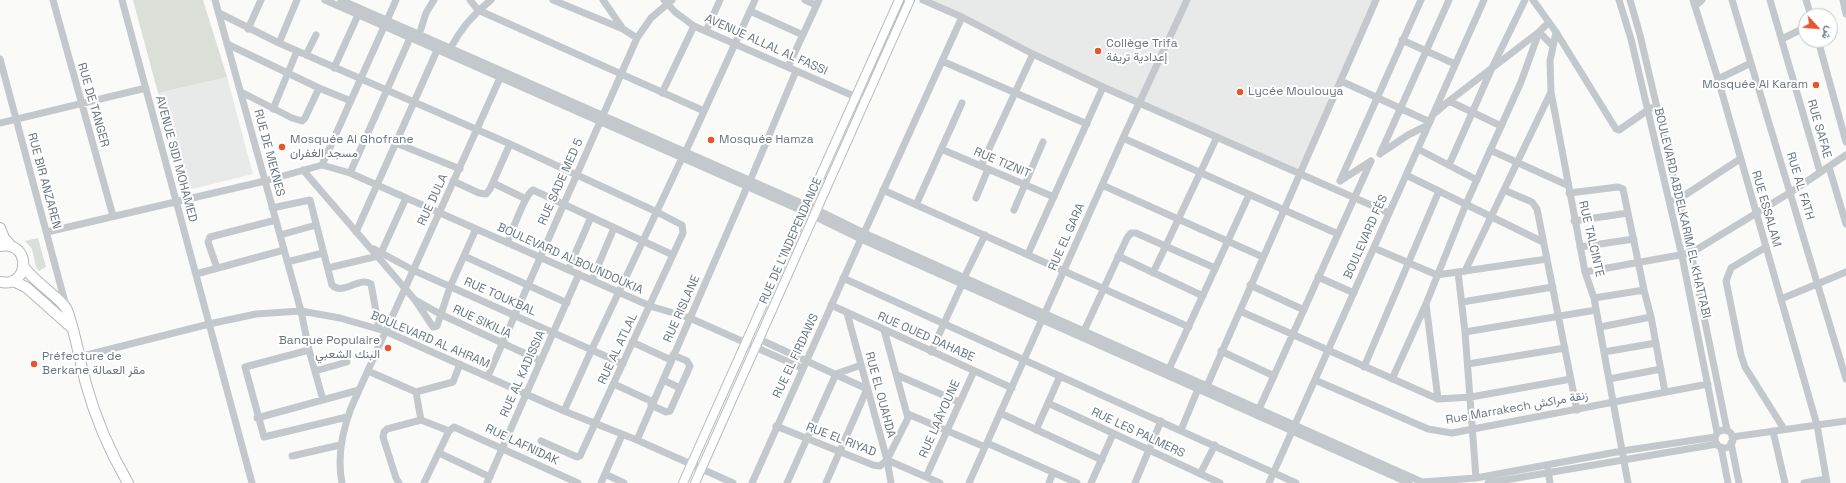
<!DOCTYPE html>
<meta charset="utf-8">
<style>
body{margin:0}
#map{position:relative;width:1846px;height:483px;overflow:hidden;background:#fafaf8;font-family:"Space Grotesk",Vazirmatn,sans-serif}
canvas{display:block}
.north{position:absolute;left:1798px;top:8px;width:40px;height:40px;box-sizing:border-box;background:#fff;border:1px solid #c1c8cd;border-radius:50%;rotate:116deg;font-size:11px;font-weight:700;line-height:16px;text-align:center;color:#657683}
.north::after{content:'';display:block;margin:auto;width:14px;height:18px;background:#e4572e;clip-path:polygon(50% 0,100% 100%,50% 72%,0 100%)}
</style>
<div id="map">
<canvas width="1846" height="483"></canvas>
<div class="north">ش</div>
</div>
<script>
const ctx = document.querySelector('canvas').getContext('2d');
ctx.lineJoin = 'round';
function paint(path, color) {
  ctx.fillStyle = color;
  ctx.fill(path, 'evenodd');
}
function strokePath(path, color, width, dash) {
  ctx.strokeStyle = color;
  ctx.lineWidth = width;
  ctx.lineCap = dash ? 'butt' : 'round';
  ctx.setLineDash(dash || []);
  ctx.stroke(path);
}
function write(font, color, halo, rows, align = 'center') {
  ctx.font = font + ' "Space Grotesk",Vazirmatn,sans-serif';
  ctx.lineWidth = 4;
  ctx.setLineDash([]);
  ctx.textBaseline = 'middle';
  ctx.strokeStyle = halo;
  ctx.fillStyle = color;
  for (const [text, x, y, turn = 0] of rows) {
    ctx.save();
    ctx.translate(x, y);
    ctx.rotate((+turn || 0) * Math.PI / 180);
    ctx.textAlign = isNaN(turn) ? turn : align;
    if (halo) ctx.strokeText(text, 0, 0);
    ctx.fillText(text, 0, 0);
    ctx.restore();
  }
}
const built = new Path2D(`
 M932,0H1377L1299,174L1139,102Z
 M227,77L253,174L188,190L158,93Z`);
const green = new Path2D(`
 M133,0H203L227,77L158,93Z
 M38,238L46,267L39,271L36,267L32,249L25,241Z`);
const minor = new Path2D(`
 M53,0L113,216
 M122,0L252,483
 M215,0L301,311L309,350L323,400
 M325,0L814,216L861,239L1409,483
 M341,0L817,210L864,233L1422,482L1476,478L1622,451L1715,437
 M470,0L478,10L704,111
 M553,0L623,29L637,38
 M603,0L623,29
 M664,0L675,12L694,26L865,101
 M805,0L816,5
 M923,0L962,17L1033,54L1103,87L1389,213
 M1533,0L1556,32L1616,129L1619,130L1651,108
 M1619,0L1631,39L1682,256L1717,432
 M1630,0L1640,35L1691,253L1727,430
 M1693,0L1718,79L1817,425L1827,483
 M1732,0L1846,379
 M1770,0L1820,172
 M1806,0L1811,16
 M1843,0L1846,14
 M1695,6L1702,0
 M750,11L803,35
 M219,13L279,43L510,144L657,212L682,225L683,233L580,456L577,457L541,441
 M248,29L261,0
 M706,31L720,0
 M1556,32L1550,61L1551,92L1585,272L1594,298L1628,483
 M419,35L426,13L434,0
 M1782,39L1806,27
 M1402,40L1455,64
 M1818,40L1846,142
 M279,43L297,0
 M227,44L319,88L351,101
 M450,49C461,28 473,14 491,0
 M306,55L316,35
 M0,59L66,306
 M942,61L1087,124
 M788,67L819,0
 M334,68L358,15
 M1718,79L1751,63
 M1341,81L1430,122
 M241,92L292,118L302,121L305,118L319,88
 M662,93L694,26
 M1449,101L1501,126
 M273,109L297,51
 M1435,113L1449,101L1539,32L1549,22
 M0,123L146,88
 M1123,138L1338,234
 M396,143L460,169
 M941,149L1054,197
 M1418,149L1477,180
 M1490,150L1567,185
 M685,153L755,0
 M1381,153L1408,135L1428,125
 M1380,154L1449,0
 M322,165L396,0
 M1449,165L1491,70L1525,0
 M981,166L1033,54
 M1829,167L1846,224
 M303,170L415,300L433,327L437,326L450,287L476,229
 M350,173L410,38
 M1406,175L1543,242
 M453,181L479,193L486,194L490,189L510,144
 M750,181L796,71
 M1340,181L1421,0
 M1340,181L1371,161
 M493,183L526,199
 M1102,185L1263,257
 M883,190L1189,327
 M1504,190L1532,202L1537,209L1577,410
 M1569,193L1618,187L1623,189L1644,290L1651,317L1665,392
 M976,198L988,169
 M1674,200L1682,197L1740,159
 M916,205L962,103
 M272,208L310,200L332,285C343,296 359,276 371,284L379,328
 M1014,210L1043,142
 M1574,221L1628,213
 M47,232L265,181L322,165L350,173L650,306L690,318L802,368
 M356,232L439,46
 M864,233L962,17
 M280,235L316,225
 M507,243C512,232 525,194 533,190L673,255
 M1580,247L1634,239
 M1766,247L1731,268L1726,281L1741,355L1745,367L1784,429
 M1374,248L1437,275L1547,259
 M374,249L413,270L623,364
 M381,253L406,198
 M1028,254L1103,87
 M464,256L567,303
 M1118,256L1203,296
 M287,262L323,253
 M217,268L208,242L210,237L276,220
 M328,268L378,256
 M568,270L591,217
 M1465,271L1551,92
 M1458,272L1465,332L1476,478
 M1585,272L1691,253L1791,192L1846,155
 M1153,273L1217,137
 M196,274L284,250
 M1318,277L1354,293
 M843,278L1296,483
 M964,278L985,235
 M592,280L614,228
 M1250,285L1304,310
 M1594,298L1644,290
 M1781,299L1846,272
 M417,301L440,314L541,361
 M1462,302L1553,287
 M1426,304L1438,399
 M831,305L1012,388
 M1240,311L1438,399L1471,397L1571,379
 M847,313L887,460L891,483
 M1600,327L1651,317
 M884,330L908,418L887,460
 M1084,331L1127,238L1131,233H1136L1215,268
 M1465,332L1596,310
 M759,339L867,389L826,483
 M632,342L671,360
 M309,350L245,367L264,437L347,417
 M1221,351L1274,376
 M931,352L962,284
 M1604,352L1656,343
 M79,357L209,324L256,314L301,311L340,318L385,331L564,411L637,440L733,483
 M1468,364L1565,348
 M1364,367L1439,191
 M1169,369L1249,195
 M315,371L347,362
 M368,371L416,392L453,382L460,364
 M897,375L959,402
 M488,376L637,38L651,18L672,0
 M1392,379L1426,304L1466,204L1521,82L1539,32L1553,46
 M1609,379L1661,369
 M663,380L680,388
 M1315,380L1428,429L1452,433L1708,384
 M614,384L653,402
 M1207,386L1376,0
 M416,392L421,420
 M1048,403L1220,483
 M651,405L666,412L670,411L690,366L687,361L673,355
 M1259,409L1371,161
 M564,411L592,349L682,158
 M1000,413L1102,460
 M908,414L985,447
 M257,418L359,390
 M776,426L873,465L880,466L887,460L940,483
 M1036,430L1060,376
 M1181,430L1198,389
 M1715 439a9 9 0 1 1 18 0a9 9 0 1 1-18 0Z
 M1773,431L1785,483
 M1732,437L1846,421
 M637,440L747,187
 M987,443L1077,483
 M1731,443L1739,483
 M1721,447L1728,483
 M439,453L490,477
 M292,456L340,445
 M1548,470L1550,483
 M605,474L624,483
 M1200,474L1215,445
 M926,477L974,371
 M342,483C337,458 342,432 351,408L500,78
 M399,483L396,478L383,437L384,432L387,429L421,420L449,431
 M424,483L449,431L454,427L578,483
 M487,483L579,274
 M601,483L622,435
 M752,483L861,239
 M787,483L836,374L861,365
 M969,483L1123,138L1187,0
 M1049,483L1053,472
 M1091,483L1113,434
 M1135,483L1161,421
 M1269,483L1484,0
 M1488,483L1717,444
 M1804,483L1826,479`);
const major = new Path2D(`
 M683,483L899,0
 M695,483L910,0`);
const highway = new Path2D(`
 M0,228L4,238L11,246
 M0,246C31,240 31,288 0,282
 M24,267C33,281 63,300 67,310C75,331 80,362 86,384C96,420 110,452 128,483
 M13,281L26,287L71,327`);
const markers = [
 [1098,51,4,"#e4572e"],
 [1816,85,4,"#e4572e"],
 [1240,92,4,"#e4572e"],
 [711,140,4,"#e4572e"],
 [282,147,4,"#e4572e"],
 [388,348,4,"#e4572e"],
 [34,364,4,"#e4572e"]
];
const poiNames = [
 ["Collège Trifa",1106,44],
 ["إعدادية تريفة",1106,58],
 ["Mosquée Al Karam",1808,85,"right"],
 ["Lycée Moulouya",1248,92],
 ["Mosquée Al Ghofrane",290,140],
 ["مسجد الغفران",290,154],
 ["Mosquée Hamza",719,140],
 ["Banque Populaire",380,341,"right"],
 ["البنك الشعبي",380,355,"right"],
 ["Préfecture de",42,357],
 ["Berkane مقر العمالة",42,371]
];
const streetNames = [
 ["AVENUE ALLAL AL FASSI",766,45,24],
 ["RUE DE TANGER",93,105,74],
 ["RUE SAFAE",1819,129,74],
 ["RUE DE MEKNES",269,153,75],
 ["AVENUE SIDI MOHAMED",176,159,75],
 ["RUE TIZNIT",1002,163,23],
 ["RUE BIR ANZAREN",44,181,75],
 ["RUE SADE MED 5",561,182,-66],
 ["RUE AL FATH",1800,186,73],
 ["RUE DULA",433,200,-65],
 ["RUE ESSALAM",1766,209,74],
 ["BOULEVARD ABDELKARIM EL KHATTABI",1682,213,77],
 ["RUE EL GARA",1067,237,-66],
 ["BOULEVARD FÈS",1366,237,-66],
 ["RUE TALCINTE",1591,239,77],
 ["RUE DE L'INDEPENDANCE",791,241,-66],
 ["BOULEVARD ALBOUNDOUKIA",570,259,24],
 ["RUE TOUKBAL",500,297,24],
 ["RUE RISLANE",682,309,-66],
 ["RUE SIKILIA",482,322,25],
 ["RUE OUED DAHABE",926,337,24],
 ["BOULEVARD AL AHRAM",430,340,23],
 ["RUE AL ATLAL",618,349,-65],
 ["RUE EL FIRDAWS",796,356,-65],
 ["RUE AL KADISSIA",523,374,-66],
 ["RUE EL OUAHDA",880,395,75],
 ["Rue Marrakech زنقة مراكش",1517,408,-10],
 ["RUE LAÂYOUNE",940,419,-66],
 ["RUE LES PALMERS",1138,433,25],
 ["RUE EL RIYAD",841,440,21],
 ["RUE LAFNIDAK",522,445,25]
];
paint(built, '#e8e9e9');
paint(green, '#dadfd7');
strokePath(major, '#b5babe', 10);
strokePath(highway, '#b4b9bd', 12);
strokePath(minor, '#c3c8cc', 7);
strokePath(major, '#fff', 8);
strokePath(highway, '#fff', 10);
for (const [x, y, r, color] of markers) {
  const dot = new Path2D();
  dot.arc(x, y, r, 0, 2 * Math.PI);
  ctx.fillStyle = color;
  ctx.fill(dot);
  strokePath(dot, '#fff', 1.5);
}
write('12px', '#657683', '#fff', poiNames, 'left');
write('12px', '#657683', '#fff', streetNames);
</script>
